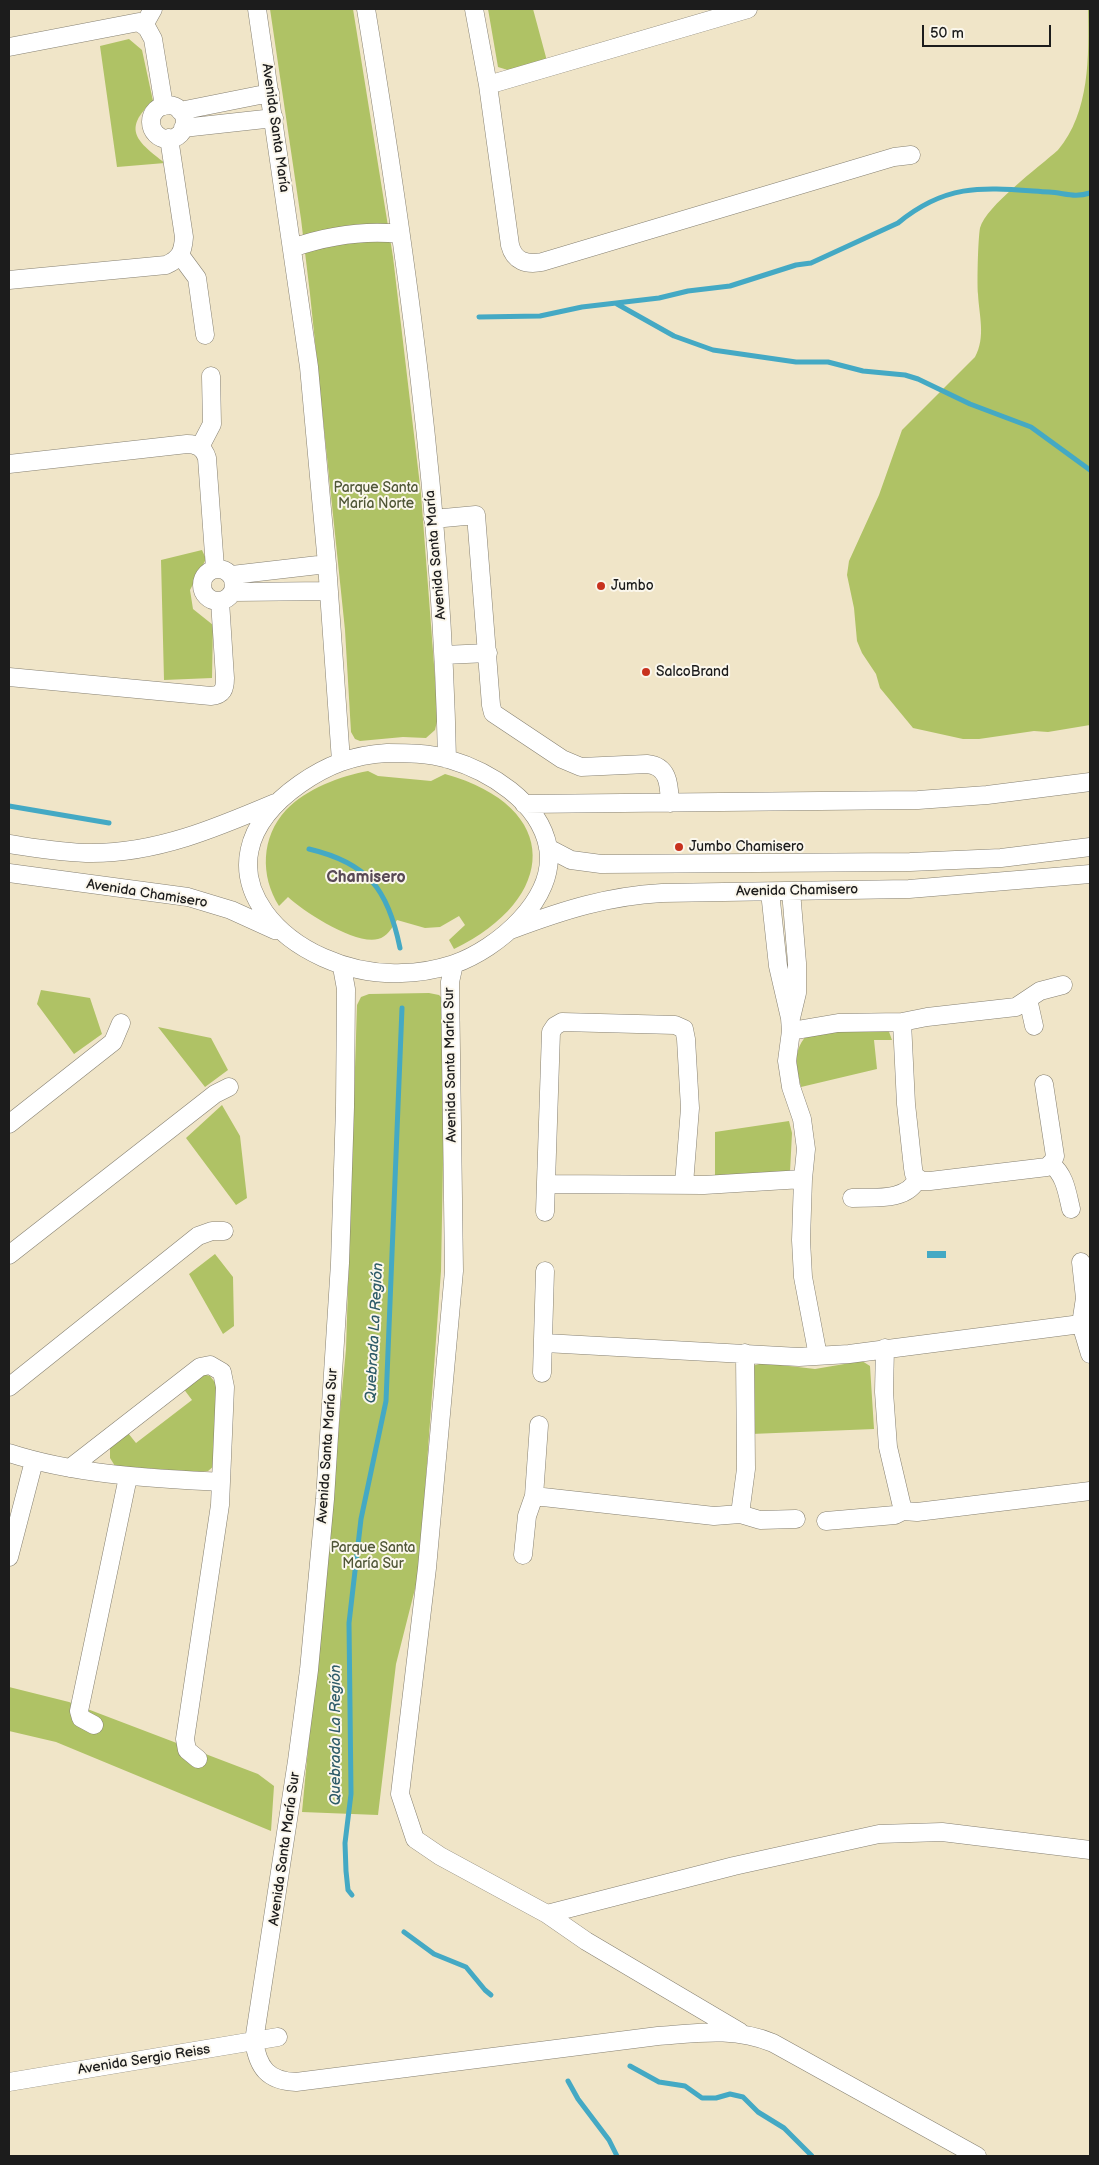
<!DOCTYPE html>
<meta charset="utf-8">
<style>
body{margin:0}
#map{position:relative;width:1099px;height:2165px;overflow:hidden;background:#f0e5c8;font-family:"Balsamiq Sans",sans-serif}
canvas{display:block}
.frame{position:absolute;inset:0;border:10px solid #1c1c1c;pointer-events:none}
.scale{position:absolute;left:922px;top:25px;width:129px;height:22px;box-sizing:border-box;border:2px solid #1c1c1c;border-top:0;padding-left:6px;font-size:15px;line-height:18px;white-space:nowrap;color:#1c1c1c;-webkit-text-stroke:4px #fbf7ec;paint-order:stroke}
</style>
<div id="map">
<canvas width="1099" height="2165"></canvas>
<div class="frame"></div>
<div class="scale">50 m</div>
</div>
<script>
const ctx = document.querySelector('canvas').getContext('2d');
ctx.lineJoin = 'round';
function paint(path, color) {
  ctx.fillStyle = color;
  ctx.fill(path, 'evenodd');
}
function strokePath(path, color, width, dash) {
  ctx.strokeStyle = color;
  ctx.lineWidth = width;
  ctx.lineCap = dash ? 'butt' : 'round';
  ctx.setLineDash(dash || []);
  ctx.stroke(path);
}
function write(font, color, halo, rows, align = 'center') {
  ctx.font = font + ' "Balsamiq Sans",sans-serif';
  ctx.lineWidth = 4;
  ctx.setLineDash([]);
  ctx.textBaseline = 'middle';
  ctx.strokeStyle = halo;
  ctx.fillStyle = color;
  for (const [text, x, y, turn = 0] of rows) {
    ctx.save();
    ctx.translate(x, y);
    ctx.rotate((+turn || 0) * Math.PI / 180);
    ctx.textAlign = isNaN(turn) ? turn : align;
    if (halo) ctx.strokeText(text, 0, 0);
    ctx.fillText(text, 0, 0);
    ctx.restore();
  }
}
const green = new Path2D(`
 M270,9H353L393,257L421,494L438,717L435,730L426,738L403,737L360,741L355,739L351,732L345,630L310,294L301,219Z
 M488,9H533L547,61L511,71L498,67Z
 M1088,9H1090V725L1048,732L1034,731L979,739H963L913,728L880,688L876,674L862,653L857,641L854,608L847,575L849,561L879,495L902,430L975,357C986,337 979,315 978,294C977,282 978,239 980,228C986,206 1039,167 1058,150C1090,112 1089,56 1088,9Z
 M129,39L142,50L153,101C121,130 138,142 165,163L117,167L100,46Z
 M202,550L206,559L190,590L193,609L213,625L212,678L164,680L161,560Z
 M368,771L378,776L431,781L445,774C563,807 558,899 454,949L449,940L465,925L459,916L440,927L425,928L397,920C392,928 387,937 378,939C355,945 304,912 288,897L279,906C260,876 261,837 286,810C306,789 340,776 368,771Z
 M41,990L90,998L102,1034L74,1054L37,1004Z
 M429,993L439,995L446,1002L441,1271L419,1573L396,1664L378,1815L302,1812L346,1349L357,1005L361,997L369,994Z
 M158,1027L211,1038L228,1070L205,1087Z
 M888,1029L892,1040H874L877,1069L801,1087C796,1064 792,1050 809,1033Z
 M222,1105L240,1136L247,1198L236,1205L186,1138Z
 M789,1121L792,1133L790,1172L715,1178V1132Z
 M215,1254L233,1277L234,1326L223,1334L189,1274Z
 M862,1361L870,1366L874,1429L751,1434L752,1366L763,1363L815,1369Z
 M203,1374L210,1376L218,1386L214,1466L208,1471L200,1472L115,1466L110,1458V1448L128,1433L136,1443L192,1400L183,1388Z
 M9,1687L69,1702L258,1774L274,1786L271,1831L56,1742L9,1731Z`);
const water = new Path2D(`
 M927,1251H946V1258H927Z`);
const stream = new Path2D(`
 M617,304L674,336L713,350L796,362H828L863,371L905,375L918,379L970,404L1031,427L1090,470
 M479,317L540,316L582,307L659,298L688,291L730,286L796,265L811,263L898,223C949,181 987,188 1049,192C1065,193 1074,198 1090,193
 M9,806L109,823
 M309,849C368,863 388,889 400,948
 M352,1895L348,1890L346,1871L345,1843L351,1794L349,1623L361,1519L386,1401L402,1008
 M404,1932L434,1954L466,1967L485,1990L491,1995
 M630,2066L659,2082L685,2086L702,2098H716L730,2094L743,2097L758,2112L784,2128L812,2156
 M568,2081L578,2099L609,2140L617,2156`);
const minor = new Path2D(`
 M257,9L309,367L327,564L341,761
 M366,9C407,257 442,507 447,759
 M474,9L488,85L510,245C514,261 526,265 542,262L894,157L911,155
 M144,25L153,9
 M9,47L139,22L147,28L153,39L164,106
 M488,85L748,9
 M151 122a17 17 0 1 1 34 0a17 17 0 1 1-34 0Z
 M180,111L270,93
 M183,128L274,118
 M292,248C327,236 363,230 400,234
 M180,255L197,278L205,335
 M9,280L166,265C180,259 183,252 184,237L169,138
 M200,447L212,424L211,376
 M9,464L187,444C197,444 204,448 207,458L215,568
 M433,519L476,515L491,705L493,713L562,759L581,767L647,764C669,766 669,785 670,803
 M202 585a16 16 0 1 1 32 0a16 16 0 1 1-32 0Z
 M232,575L327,564
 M233,592L329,591
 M444,655L488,653
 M9,677L211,696C223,695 225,689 225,678L220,601
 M387,753C407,753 428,753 448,759C489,771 539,801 548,847C557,899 497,949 454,964C438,969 419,973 402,973C293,978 179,869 300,784C327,765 353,755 387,753Z
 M524,804L918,800L987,795L1090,782
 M9,844C36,848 64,853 92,853C157,853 216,828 275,803
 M548,848L571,860L601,864L910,862L1001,858L1090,847
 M9,873L188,897L231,910L275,930
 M770,892L778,966L790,1018L791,1031L787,1061L791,1087L802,1119L806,1149L803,1179L801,1240L803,1277L818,1356
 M513,929C564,910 608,896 662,893L909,889L1090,874
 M454,964L450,982L454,1271L427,1568L400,1794L415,1839L440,1856L547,1914L586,1941L740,2032
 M342,967L346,989L345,1107L340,1263L325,1499L309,1670L297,1761L254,2041C258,2068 268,2081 296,2082L658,2036C698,2033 734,2027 773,2043L977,2156
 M1028,999L1034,1026
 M791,1018L797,993V963L791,891
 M902,1022L906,1104L913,1168L914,1174L920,1181H930L1047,1167L1053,1161L1055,1156L1044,1084
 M791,1031L838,1023L902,1022L927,1017L1016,1007L1040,991L1063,985
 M9,1124L113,1042L121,1023
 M1051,1164C1065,1175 1067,1192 1071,1209
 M546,1184L704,1185L803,1179
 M852,1198C874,1197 907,1202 918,1178
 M545,1212L551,1032L555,1026L562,1022L675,1025L684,1029L686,1039L690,1108L684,1184
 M9,1255L215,1094L229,1087
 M1081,1262L1085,1298L1081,1324L1090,1354
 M545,1343L799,1357L849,1354L1081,1324
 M885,1348L884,1392L888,1447L903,1511L917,1512L1090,1491
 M542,1373L545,1271
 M9,1387L198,1236L212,1231H224
 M9,1453C77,1475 150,1478 221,1482
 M70,1468L200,1367L210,1365L222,1372L225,1387L220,1505L185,1739L187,1750L198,1759
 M534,1496L714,1516L740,1514L760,1520L796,1519
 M740,1514L746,1469L745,1353
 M826,1521L895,1515L903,1511
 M523,1555L527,1516L534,1496L539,1425
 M9,1557L34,1461
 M94,1725L81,1718L79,1711L128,1477
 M547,1914L734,1866L879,1834L942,1832L1090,1850
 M9,2082L278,2037`);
const markers = [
 [601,586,5,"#c8321e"],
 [646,672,5,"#c8321e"],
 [679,847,5,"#c8321e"]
];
const streetNames = [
 ["Avenida Santa María",275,128,82],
 ["Avenida Santa María",436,555,-95],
 ["Avenida Chamisero",797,891,-1],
 ["Avenida Chamisero",147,894,9],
 ["Avenida Santa María Sur",451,1065,-91],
 ["Avenida Santa María Sur",328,1446,-86],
 ["Avenida Santa María Sur",285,1849,-82],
 ["Avenida Sergio Reiss",144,2060,-9]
];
const parkNames = [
 ["Parque Santa",376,488],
 ["María Norte",376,504],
 ["Parque Santa",373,1548],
 ["María Sur",373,1564]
];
const poiNames = [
 ["Jumbo",611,586],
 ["SalcoBrand",656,672],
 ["Jumbo Chamisero",689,847]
];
const waterNames = [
 ["Quebrada La Región",375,1333,-87],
 ["Quebrada La Región",336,1735,-90]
];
const quarterNames = [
 ["Chamisero",366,878]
];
paint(green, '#afc265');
paint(water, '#44a9c4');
strokePath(stream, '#44a9c4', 5);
strokePath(minor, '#868072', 19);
strokePath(minor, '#fff', 18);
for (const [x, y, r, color] of markers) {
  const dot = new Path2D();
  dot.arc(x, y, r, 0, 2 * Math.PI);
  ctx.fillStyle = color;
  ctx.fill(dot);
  strokePath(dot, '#fbf7ec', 2);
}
write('14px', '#1c1c1c', '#fbf7ec', streetNames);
write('14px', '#4f5636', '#fbf7ec', parkNames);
write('14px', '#1c1c1c', '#fbf7ec', poiNames, 'left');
write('italic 15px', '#2e5b68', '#fbf7ec', waterNames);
write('bold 16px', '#584955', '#fbf7ec', quarterNames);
</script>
